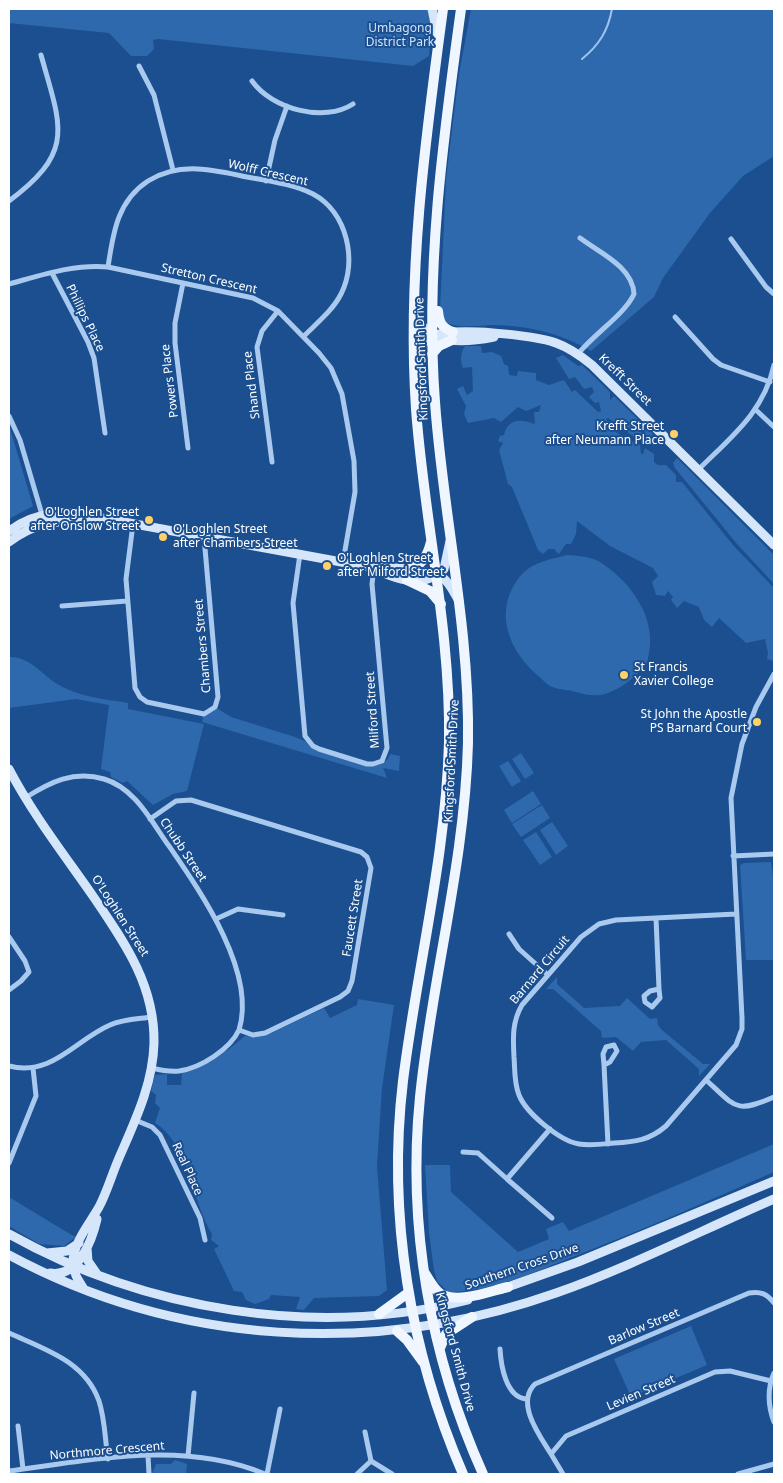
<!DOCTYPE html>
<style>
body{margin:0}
#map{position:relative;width:783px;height:1483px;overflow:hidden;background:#1b4f8f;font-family:"Noto Sans",sans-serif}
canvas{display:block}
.frame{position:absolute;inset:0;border:10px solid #fff;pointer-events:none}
</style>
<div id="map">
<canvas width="783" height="1483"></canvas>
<div class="frame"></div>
</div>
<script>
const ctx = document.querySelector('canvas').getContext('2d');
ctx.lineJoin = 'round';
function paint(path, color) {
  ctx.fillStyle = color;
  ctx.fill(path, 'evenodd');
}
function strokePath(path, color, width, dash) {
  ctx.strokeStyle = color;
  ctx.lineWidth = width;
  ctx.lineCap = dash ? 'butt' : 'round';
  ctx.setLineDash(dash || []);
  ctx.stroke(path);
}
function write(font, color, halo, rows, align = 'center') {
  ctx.font = font + ' "Noto Sans",sans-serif';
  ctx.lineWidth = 4;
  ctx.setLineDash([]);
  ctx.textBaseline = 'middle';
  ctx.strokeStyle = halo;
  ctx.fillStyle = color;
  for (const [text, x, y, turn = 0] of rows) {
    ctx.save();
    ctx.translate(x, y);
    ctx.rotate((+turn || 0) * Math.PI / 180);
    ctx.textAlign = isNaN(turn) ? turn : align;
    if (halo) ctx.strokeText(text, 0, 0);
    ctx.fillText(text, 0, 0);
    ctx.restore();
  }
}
const green = new Path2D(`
 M9,9H428L432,28L429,56L413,66L158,39L153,40L154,49L147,56H131L109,33L9,23Z
 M471,9H774V156L743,176L710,213L663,278L654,297L591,351C560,333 530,326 494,325C481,325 459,329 447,323C442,321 441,315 440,310L446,179L459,74Z
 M465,346H481L482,353L492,352L501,356L504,364L508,366L509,375L517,376L518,371L536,373V380L549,385L564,380L572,392L575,390L598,412L601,411L599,402L595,403L589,397L594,392L592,387L584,389L575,377L569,379L556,358L563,355L578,366L582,365L610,392V400L614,396L652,433L656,446L645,444L648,439L646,435L644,438L637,439L608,418L606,419L617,433L640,445L641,454H643L645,448L654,454V462L658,465H666L676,475V482H682L733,545L774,588L773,661L767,659L768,653L765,639L746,643L719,618L712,627L704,620L699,607L684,601L677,608L671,600L673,597L668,591L665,596L656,595L652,582L658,576L653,568L610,546L577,521L576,534L571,544H566L559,554L554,549H548L543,554L538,550L512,487L508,484L499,450L503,443L498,441L500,436L504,435C508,418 521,419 535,424L534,412H539L541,405L526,411L518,407L501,422L494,418L468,423L464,414L466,406L457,389L463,386L467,395L473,391L472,367L463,368C460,360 460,354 465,346Z
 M9,425L33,506L9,519Z
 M677,458L774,555V584L737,544L675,468L673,463Z
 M567,555C579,556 592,556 603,564C631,583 656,617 649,653C648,658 648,662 645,666C634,678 621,689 605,694C595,697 582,694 572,691C566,690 556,689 550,686C545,683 540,677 536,674C506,647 493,607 522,574C533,562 552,559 567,555Z
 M9,657C30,656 43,676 59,685C79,697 105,699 128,703V709L204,724L187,791L173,794L153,805L127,781L123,783L111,777L110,772L101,769L109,705L76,699L9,708Z
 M215,707L231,717L292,736L365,764L379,765L388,759L390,754L400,756L399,771L383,768L387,778L202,722L203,717L200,713Z
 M521,753L534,773L525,779L512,759Z
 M508,761L521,781L512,787L499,766Z
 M533,791L541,804L512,823L504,810Z
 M542,805L550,818L521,837L512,824Z
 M552,822L568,846L556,855L540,830Z
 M536,832L552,857L540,865L523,840Z
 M771,862L774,882V960H746L740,865L744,863Z
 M557,977V984L584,1008L620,1006L627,998L650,1019L657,1018L658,1025L662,1030L703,1064H710L699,1076V1069L666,1040L641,1042L633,1051L616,1037L602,1038L601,1031L553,989H546Z
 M358,999L394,1005L382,1088L377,1166L387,1290L379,1296L314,1298L304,1310L296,1309L300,1297L271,1295L269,1299L255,1304L246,1300L242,1292L234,1291L214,1249L219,1246L211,1240L212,1234C192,1202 188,1142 155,1123L160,1108L155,1103L156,1095L151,1091L155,1075L167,1074V1085H181L182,1073L229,1049L245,1036L271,1033L324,1008L330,1018L357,1005Z
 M774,1144V1172C708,1201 642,1230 575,1256C534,1272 492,1292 448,1292L437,1281L434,1270L429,1233L425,1165H450L451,1192L518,1252L549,1239L546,1229L563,1222L569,1231Z
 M9,1197L70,1234L76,1237L64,1246L39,1244L9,1226Z
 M691,1326L707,1365L631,1397L614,1359Z
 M175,1460L187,1464L186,1474H152L156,1464H171Z`);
const stream = new Path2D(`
 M582,59C599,45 608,31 612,9`);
const street = new Path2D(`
 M139,66L154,95L173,170
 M252,81C272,109 324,123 353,104
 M266,181L275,140L287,106
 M9,201C76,151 61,127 41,55
 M731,239L766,287L774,294
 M108,267C113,234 117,201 148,181C180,161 213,170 247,177C269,181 293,184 313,194C347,212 358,261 341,294C333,310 317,323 304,336
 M52,273L88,342L94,358L105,433
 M183,283L175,323V343L188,448
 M9,284C42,275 74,264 108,267L253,298L278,311L319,353L331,368L342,394L354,461L355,492L343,562
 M675,317L713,359L721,365L770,382
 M578,354C594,334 625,314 634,294C633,267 600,253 580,238
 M756,410L774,427
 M9,416L20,440L43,518
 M272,462L257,347L262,331L278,311
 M698,470C731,437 764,412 774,365
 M133,524L126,579L135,688L140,697L147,702L204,714L215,707L218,697L204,537
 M300,554L293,603L305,736L313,746L319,749L367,764H373L382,761L387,748L372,584L374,568
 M62,606L127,601
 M25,798C50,782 74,770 104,779C135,788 151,821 169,846C200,891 257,972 239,1030
 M150,819L176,801L191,800L361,852L367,857L371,868L352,981L348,991L340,997L265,1033L253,1035L239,1030C230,1049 201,1068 179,1071C170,1072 160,1070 152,1068
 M733,856L774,854
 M736,914L616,920L599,924L581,937L522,1005C512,1022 513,1038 514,1057C515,1070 514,1083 519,1095C526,1113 560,1141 579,1144C591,1146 603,1144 614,1143C635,1142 650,1140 666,1126L736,1045L742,1029V1018L731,798L742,744L756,707L774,674
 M656,918L659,989L650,991L644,996L645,1002L652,1007L660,998L659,989
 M216,919L238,909L283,915
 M509,934L519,949L548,975
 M9,937L25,961L29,972L21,981L9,990
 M604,1065L610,1062L617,1051L614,1045L606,1047L603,1054L604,1065L608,1144
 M9,1066C52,1077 75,1040 110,1025C123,1019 139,1019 152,1017
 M706,1080C736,1107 735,1114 774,1097
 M135,1120L152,1127L160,1135L200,1218L205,1240
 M463,1152L478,1153L507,1179L550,1129
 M9,1163L36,1096L33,1068
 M507,1179L552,1218
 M9,1333C44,1349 85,1361 99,1401C105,1419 105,1440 108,1459
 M500,1349C501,1366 506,1397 526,1399
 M774,1373C767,1388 768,1407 774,1422
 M18,1426L23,1469
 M365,1432L371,1461L392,1474
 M551,1454C540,1436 515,1403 535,1384L749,1293C761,1291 767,1294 774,1303
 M148,1455L149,1474
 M188,1456L194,1393
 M9,1471C93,1460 183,1440 265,1474
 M267,1474L280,1409
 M357,1474L371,1461
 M563,1474L551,1454L566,1436L715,1372L730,1371L771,1381
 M738,1474L774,1464`);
const secondary = new Path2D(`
 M432,9L437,33
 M415,313C427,346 464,343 494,337
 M419,363C419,351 421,343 431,337C449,326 536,335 556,343C570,348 581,356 592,365L774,545
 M9,531C36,511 71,508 102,518L374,568C389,566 430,570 443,578C450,583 454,593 459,601
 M9,542C39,519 62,522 98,518
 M374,568C396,580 424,589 444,569L450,541
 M9,769C33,815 66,857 95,899C125,943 155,986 154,1043C153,1084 135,1121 119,1158C112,1174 107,1192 99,1207C90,1223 73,1243 73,1262C73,1273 78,1280 84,1289
 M9,1234C145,1310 315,1339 468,1300
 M87,1248L88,1261L97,1274
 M47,1253L67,1251L79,1243
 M9,1255C178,1346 375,1357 556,1293C630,1267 702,1230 774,1199
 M50,1273C78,1278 92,1241 97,1219
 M502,1289L578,1262L774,1181`);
const primary = new Path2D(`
 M443,9C425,142 407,274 416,409C424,521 451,630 449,742C446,857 417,968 403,1081C387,1215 410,1352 463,1474
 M461,9C443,139 425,271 435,402C443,516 470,628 468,743C465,862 432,978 420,1097C407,1226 430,1356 483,1474
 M438,311C439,323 442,328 453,332
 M432,354L439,346L452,340
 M406,570C422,565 427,558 431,542
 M407,580L430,591L441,604
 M424,1272C429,1279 434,1290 441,1294C459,1304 490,1291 508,1287
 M379,1314L408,1293
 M397,1331L407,1340L423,1362
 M440,1348L446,1334L472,1317`);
const markers = [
 [674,434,5,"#ffd166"],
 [149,520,5,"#ffd166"],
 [163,537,5,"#ffd166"],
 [327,566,5,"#ffd166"],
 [624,675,5,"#ffd166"],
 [757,722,5,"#ffd166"]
];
const parkNames = [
 ["Umbagong",400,29],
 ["District Park",400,43]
];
const streetNames = [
 ["Wolff Crescent",268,173,13],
 ["Stretton Crescent",209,279,13],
 ["Phillips Place",85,318,64],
 ["Kingsford Smith Drive",422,359,-92],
 ["Krefft Street",625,380,44],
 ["Powers Place",170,381,-97],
 ["Shand Place",252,385,-97],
 ["Chambers Street",203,646,-95],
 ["Milford Street",373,710,-94],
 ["Kingsford Smith Drive",452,761,-87],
 ["Chubb Street",183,850,56],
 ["O'Loghlen Street",120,916,57],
 ["Faucett Street",353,918,-81],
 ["Barnard Circuit",540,970,-50],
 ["Real Place",187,1169,65],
 ["Southern Cross Drive",522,1267,-19],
 ["Barlow Street",644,1327,-23],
 ["Kingsford Smith Drive",455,1352,75],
 ["Levien Street",641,1393,-23],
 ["Northmore Crescent",107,1451,-5]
];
const poiNames = [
 ["Krefft Street",664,427],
 ["after Neumann Place",664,441],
 ["O'Loghlen Street",139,513],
 ["after Onslow Street",139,527],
 ["O'Loghlen Street",173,530,"left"],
 ["after Chambers Street",173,544,"left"],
 ["O'Loghlen Street",337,559,"left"],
 ["after Milford Street",337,573,"left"],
 ["St Francis",634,668,"left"],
 ["Xavier College",634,682,"left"],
 ["St John the Apostle",747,715],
 ["PS Barnard Court",747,729]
];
paint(green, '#2e69ad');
strokePath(stream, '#9cc4f0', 2);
strokePath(street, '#a9c9ee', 5);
strokePath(secondary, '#d6e6fa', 9);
strokePath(primary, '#f0f6ff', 10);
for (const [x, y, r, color] of markers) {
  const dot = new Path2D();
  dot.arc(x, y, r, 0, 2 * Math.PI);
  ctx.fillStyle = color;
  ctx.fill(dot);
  strokePath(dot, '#1b4f8f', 2);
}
write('12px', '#cfe3fa', '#1b4f8f', parkNames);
write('12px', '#fff', '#1b4f8f', streetNames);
write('12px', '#fff', '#1b4f8f', poiNames, 'right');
</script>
